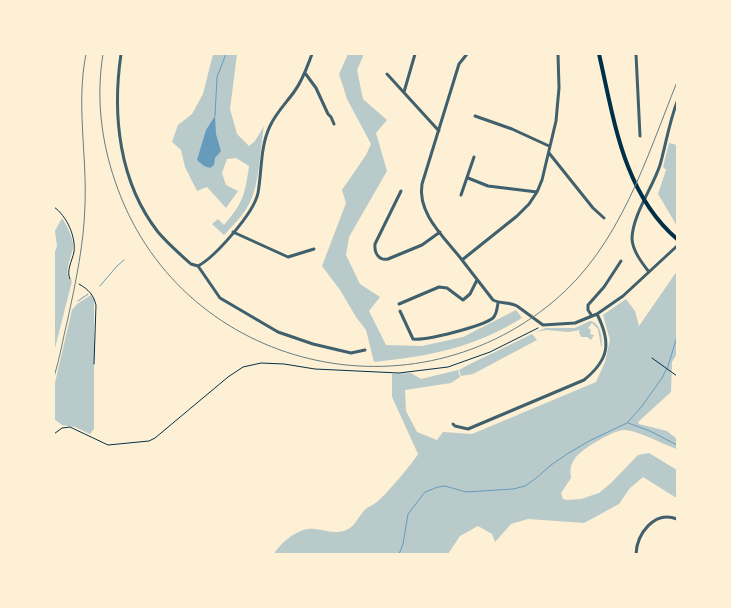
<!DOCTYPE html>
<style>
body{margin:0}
#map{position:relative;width:731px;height:608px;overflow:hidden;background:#fdf0d5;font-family:"Public Sans",sans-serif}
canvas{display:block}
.frame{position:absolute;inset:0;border:55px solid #fdf0d5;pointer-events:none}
</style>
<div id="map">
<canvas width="731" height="608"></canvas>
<div class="frame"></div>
</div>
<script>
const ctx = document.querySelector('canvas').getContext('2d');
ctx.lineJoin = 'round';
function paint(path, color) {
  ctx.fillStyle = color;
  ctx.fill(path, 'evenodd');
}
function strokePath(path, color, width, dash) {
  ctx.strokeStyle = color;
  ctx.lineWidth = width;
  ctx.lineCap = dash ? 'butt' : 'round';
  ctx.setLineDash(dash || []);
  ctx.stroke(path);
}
const green = new Path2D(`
 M213,54H237L230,109L237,134L249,146L255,141L264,126C260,148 260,180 251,200C245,214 234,224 224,235L212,224L218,219L224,225C243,203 245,195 249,166L236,158L227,159L222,173L226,185L238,191L226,208L207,187L197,191L185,167L181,150L172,142L178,125L192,114L203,94Z
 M348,54H364L357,70L363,99L387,120L376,133L387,171L349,237L346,255L360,284L380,297L369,311L386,345L422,346L463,337L516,310L522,318C473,348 431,356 374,362L366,330L356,317L340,290L322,266L346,203L342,190L366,155L371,144L347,99L339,74Z
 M669,143L677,145V226L658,194L666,170L663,167Z
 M62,218C67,226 72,235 73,244C74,255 61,273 72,281L54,352V254L57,246L55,231Z
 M677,271V354L672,362L671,392L638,422L639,424L667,431L677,439V449C664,445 636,429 623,430C612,431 579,450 574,460C570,466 570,471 571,478L561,493L563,499L568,500L581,499L599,493L611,483L638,455L649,453L677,470V497H675L643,477L630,488L619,504L584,523L528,519L511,524L495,542L492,534L478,526L460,536L448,554H274C281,542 300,527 314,529C325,530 334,534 344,531C355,527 356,520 363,512C366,507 374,505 378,501C384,497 416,459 418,454L392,397V374L411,373L421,379L458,370L460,377L451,383L405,390L406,411L417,432L437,440L443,432L472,434L596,382L605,362L610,340L603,315L626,299L635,311L639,326Z
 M91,295L94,300V429L90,434L75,427L62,425L54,419V387L72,310L77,304Z
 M590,321C601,323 602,337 602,346H601L598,329L592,323L588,328L591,330L590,334L594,335L591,340L587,337H581L579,332L580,330L569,332L546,330L536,332L546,328H575Z
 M532,334L537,340L473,374L461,376L459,370L468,365Z`);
const water = new Path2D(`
 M215,116L216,134L221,151L215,158L214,165L210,168L204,166L197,160L206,130Z`);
const stream = new Path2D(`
 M215,116L217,77L226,54
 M100,286L117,266L124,260
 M78,301L88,294
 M54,329L55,328
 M628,423L650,431L677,445
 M399,554L403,544L408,514L425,492L438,487L445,486L466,492L513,489L525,486L535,479L551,465L567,454L589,441L627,423L642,406L662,378L668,366L677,337`);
const path = new Path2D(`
 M54,207C67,216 76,237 74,252C72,261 66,271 70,279
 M79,284C89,290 93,294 96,305L94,364
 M652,358L677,376
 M54,434L62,428L70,427L108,445L149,441L155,438L228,377L243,367L261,363L284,364L315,369L399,373L448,367L490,352L538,328`);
const minor = new Path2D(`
 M121,54C112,115 119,182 158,232C168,244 180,254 191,264L198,266
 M467,54L459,64L422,184C417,214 445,238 462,260L517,216L529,204L537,192L542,180L556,121L559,88L558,54
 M636,54L640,136
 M305,73L316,88L328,114L331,117L334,124
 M387,74L439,131
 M404,92L415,54
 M475,116L512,129L549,146
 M549,153L593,208L604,218
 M468,178L488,186L537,192
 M401,191L375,244C374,253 379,261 388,259L422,245L440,232
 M461,195L474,157
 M233,232L288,257L314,249
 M462,260L493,300C501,304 510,302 517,306L543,325L575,323L597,314L623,296L677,246
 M198,266C215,257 254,213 258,193C262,171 260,147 270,126C276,113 286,103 294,92C303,80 307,67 312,54
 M198,266L220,298L278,332L313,344L351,353L365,350
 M649,272C642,263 632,250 632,238C633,214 653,187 660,165C666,144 669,123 677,102
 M399,304L439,287L447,288L463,300L470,294L477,280
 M400,311L413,339C426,341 483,326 493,318C497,314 497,308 498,303
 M592,316L588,310V305L604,287L621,261
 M453,424L455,426L468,429L584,380C610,359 611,342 597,314
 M636,554C637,534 654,510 677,519`);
const secondary = new Path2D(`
 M599,54C614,119 623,193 677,239`);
const rail = new Path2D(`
 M103,54C96,97 101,140 115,181C177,366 406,425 554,301C620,246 646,159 677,82
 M54,377C60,358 63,338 68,318C76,281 84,243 85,205C87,155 76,103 86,54`);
paint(green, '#b9caca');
paint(water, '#669bbc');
strokePath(stream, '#669bbc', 1);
strokePath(path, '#003049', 1);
strokePath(minor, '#3f606c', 3);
strokePath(secondary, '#003049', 4);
strokePath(rail, '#657d81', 1);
</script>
